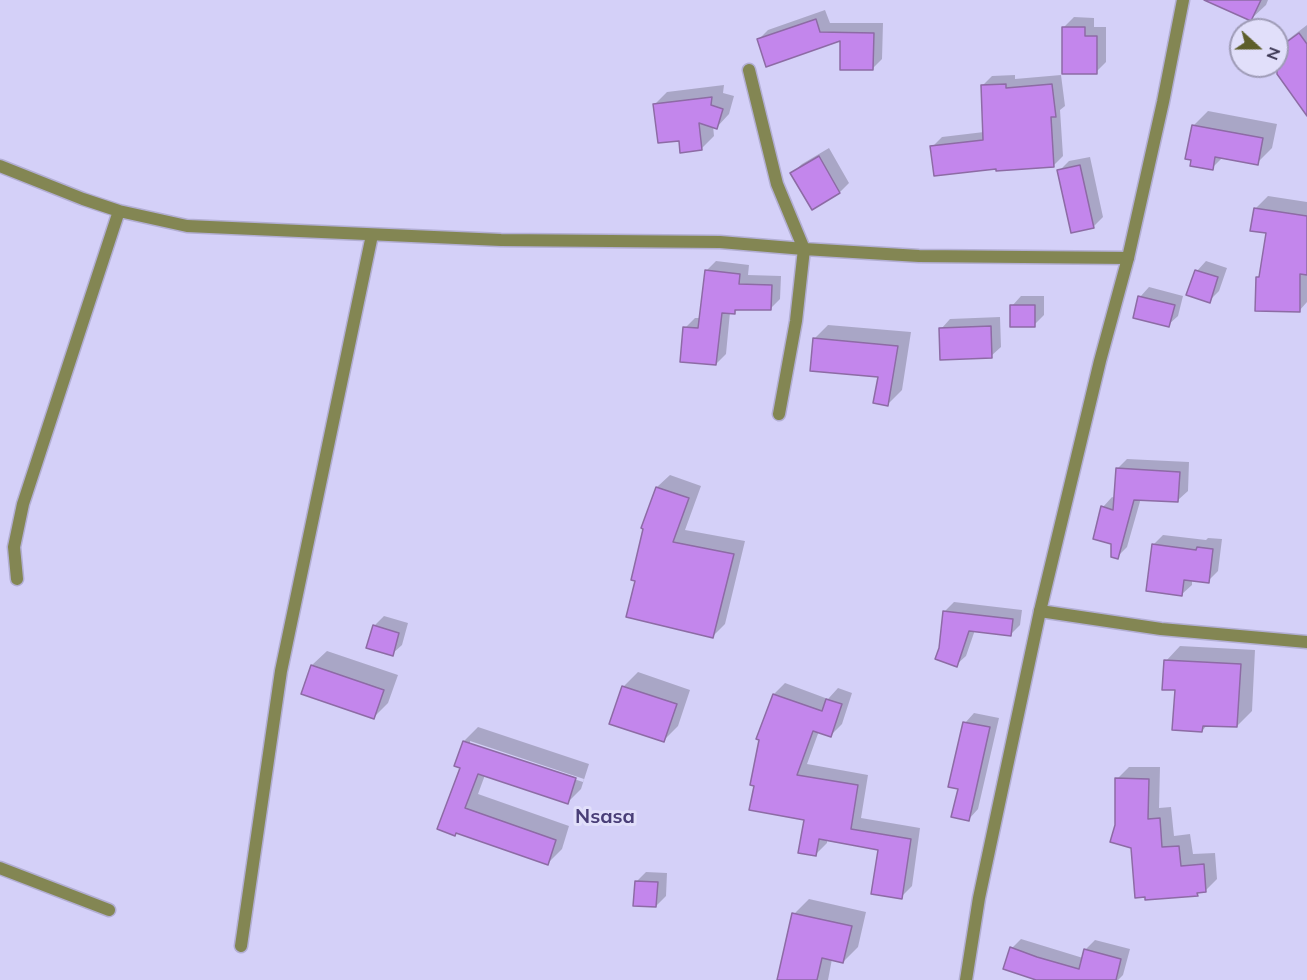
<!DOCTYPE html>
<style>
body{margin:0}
#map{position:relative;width:1307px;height:980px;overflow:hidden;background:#d4d0f8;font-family:Mulish,sans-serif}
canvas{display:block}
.north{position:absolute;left:1229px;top:18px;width:60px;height:60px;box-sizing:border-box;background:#e1dffa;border:2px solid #9e9bb6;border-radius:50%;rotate:111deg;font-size:16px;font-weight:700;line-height:24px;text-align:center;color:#3a3651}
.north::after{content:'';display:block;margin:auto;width:21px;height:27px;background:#5d5e2b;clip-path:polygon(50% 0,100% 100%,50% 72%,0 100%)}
</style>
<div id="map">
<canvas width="1307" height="980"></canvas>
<div class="north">N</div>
</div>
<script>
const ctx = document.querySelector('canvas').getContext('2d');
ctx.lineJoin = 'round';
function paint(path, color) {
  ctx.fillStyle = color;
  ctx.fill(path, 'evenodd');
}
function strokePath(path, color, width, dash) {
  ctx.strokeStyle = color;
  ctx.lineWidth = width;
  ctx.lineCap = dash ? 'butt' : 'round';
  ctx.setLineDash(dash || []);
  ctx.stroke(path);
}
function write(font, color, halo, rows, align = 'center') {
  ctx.font = font + ' Mulish,sans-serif';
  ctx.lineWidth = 6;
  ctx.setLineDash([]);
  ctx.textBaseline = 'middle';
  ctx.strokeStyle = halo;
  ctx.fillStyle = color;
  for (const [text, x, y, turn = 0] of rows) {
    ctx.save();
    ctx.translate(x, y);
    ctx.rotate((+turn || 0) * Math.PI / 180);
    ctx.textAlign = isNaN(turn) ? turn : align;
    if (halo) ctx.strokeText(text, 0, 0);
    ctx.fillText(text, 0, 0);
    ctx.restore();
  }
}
const shadow = new Path2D(`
 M1229,0H1268L1266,5L1251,19Z
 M825,10L830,23H883L882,59L872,69L842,39L758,40L768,30Z
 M1074,17L1094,18V27H1106V62L1096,72L1064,27Z
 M1307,25V113L1273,66H1277V48Z
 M1015,75V79L1061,75L1065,106L1060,110L1063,156L1054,165L998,167L932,147L942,137L984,132L982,86L992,76Z
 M724,85L723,93L734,96L729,114L717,127L713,126L714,136L701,149L680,139L654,105L667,92Z
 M1208,111L1277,124L1272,148L1257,163L1223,157L1212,168L1193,126Z
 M829,148L849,183L840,192L792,173L802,164Z
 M1090,157L1103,217L1093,227L1059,171L1069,161Z
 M1268,196L1307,202V302L1299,311L1257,278L1261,274L1268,232L1256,208Z
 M716,261L749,265L748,275L781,276L780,299L770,309L739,308L734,313L730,312L726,354L716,364L685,328L695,318H700L706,271Z
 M1206,261L1227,268L1219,291L1209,301L1197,271Z
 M1149,287L1183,296L1178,316L1168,325L1140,297Z
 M1021,296H1044V315L1034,325L1012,306Z
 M1000,317L1001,347L991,356L941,329L950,319Z
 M828,325L911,332L902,390L888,404L879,376L814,339Z
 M1127,459L1189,462L1188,491L1178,500L1141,498L1127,547L1117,557L1103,507L1112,497L1115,498L1117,469Z
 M670,475L701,486L685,530L745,541L725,624L712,637L628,615L657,487Z
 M1163,535L1206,540L1208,538L1222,539L1218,571L1208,581L1192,579V585L1182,594L1154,544Z
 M954,602L1022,610L1020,625L1010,635L975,630L966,656L956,665L940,648L944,612Z
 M384,616L408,623L402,645L392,654L374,626Z
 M1180,646L1255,650L1252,711L1237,726L1208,724L1202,731L1176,689L1166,661Z
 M327,651L398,675L388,703L374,717L312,665Z
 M638,672L690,690L678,726L663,741L623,687Z
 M785,683L828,699L838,688L852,693L842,724L831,735L819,731L807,764L868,775L861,818L920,828L912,886L901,897L879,849L827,839V843L816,854L806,819L755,785L761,739L758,738L774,694Z
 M974,713L999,718L978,809L969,819L959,788L965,723Z
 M478,727L589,764L581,789L567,803L485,775L478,794L569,826L562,849L548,863L457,832L462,767L456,765L464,741ZM470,741L584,779L583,782L470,745Z
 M1129,767H1160L1159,808L1171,807L1174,836L1190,834L1193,854L1215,853L1217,879L1205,891H1200L1197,895L1133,846L1116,825L1117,779Z
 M646,872L667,873L666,896L656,906L636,882Z
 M809,899L866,912L858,947L843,962L832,959L828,980H779L794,914Z
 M1021,939L1083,958L1085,950L1095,940L1130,949L1123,975L1118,980H1038L1012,948Z`);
const building = new Path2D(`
 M1204,0H1261L1251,21Z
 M816,19L820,32L874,33L873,70H840V41L766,67L757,39Z
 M1062,27H1085V36H1097V74H1062Z
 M1299,33L1307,44V116L1277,74V49Z
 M1006,84V88L1052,84L1056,117H1051L1054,167L996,171V169L934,176L930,146L983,140L981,85Z
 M712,97L711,105L723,109L717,129L699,123L702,150L680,153L679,141L658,143L653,104Z
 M1192,125L1263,138L1258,165L1215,157L1213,170L1190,166L1191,160L1185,159Z
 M819,156L840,193L812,210L790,173Z
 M1080,165L1094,228L1071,233L1057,170Z
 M1254,208L1307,216V275L1300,274V312L1255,311L1256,277H1259L1266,233L1250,231Z
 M705,270L740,274L739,284L772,285L771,310H735V314L722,313L716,365L680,362L683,327L698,328Z
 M1195,270L1218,277L1210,303L1186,295Z
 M1138,296L1175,305L1169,327L1133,318Z
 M1010,305H1035V327H1010Z
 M991,326L992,358L940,360L939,328Z
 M813,338L898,346L888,406L873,403L878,377L810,371Z
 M1116,468L1180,472L1178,502L1134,500L1118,559L1111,557V544L1093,539L1101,506L1113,510Z
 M656,487L689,498L673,542L734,554L713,638L626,617L635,581L631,580L643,529L641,528Z
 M1152,544L1196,550L1197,547L1213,549L1209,583L1184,580L1182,596L1146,591Z
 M943,611L1013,619L1011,636L969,631L957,667L935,659L939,648Z
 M373,625L399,633L393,656L366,648Z
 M1164,660L1241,664L1237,727L1203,726L1202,732L1172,730L1175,690H1162Z
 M311,665L384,690L374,719L301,694Z
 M622,686L677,704L664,742L609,724Z
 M773,694L822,711L826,699L842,704L831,737L813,731L797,775L858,785L851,829L911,839L902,899L871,894L878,850L819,839L816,856L798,853L804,820L749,810L754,786L750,785L759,740L756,739Z
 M963,722L990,727L969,821L951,817L958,789L948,787Z
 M463,741L576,778L568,804L478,774L465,808L556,840L548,865L456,833L455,836L437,829L460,768L454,766Z
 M1115,778L1149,779L1148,819L1160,818L1162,847L1179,846L1181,866L1204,864L1206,892L1197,893L1198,896L1145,900V897L1135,898L1131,848L1110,842L1115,825Z
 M635,881L658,882L656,907L633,906Z
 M792,913L852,926L843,963L822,958L817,980H777Z
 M1010,947L1037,957L1079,969L1084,949L1121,959L1116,980H1036L1003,969Z`);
const minor = new Path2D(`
 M749,70L777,184L804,249L796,321L779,414
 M0,166L83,199L119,211L187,226L501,240L720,242L804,249L919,256L1128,258
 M17,579L14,547L23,504L119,211
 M1040,611L1161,629L1307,642
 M0,868L109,910
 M241,946L281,671L372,235`);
const tertiary = new Path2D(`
 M966,980L979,898L1040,611L1100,361L1128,258L1163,102L1183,0`);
const quarterNames = [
 ["Nsasa",605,817]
];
paint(shadow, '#0003');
paint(building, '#c386ec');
strokePath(building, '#8d6ba5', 1.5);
strokePath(minor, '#b2aed3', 15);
strokePath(tertiary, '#b2aed3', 15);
strokePath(minor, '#838653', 12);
strokePath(tertiary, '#838653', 12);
write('bold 20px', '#493e77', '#e1dffa', quarterNames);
</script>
